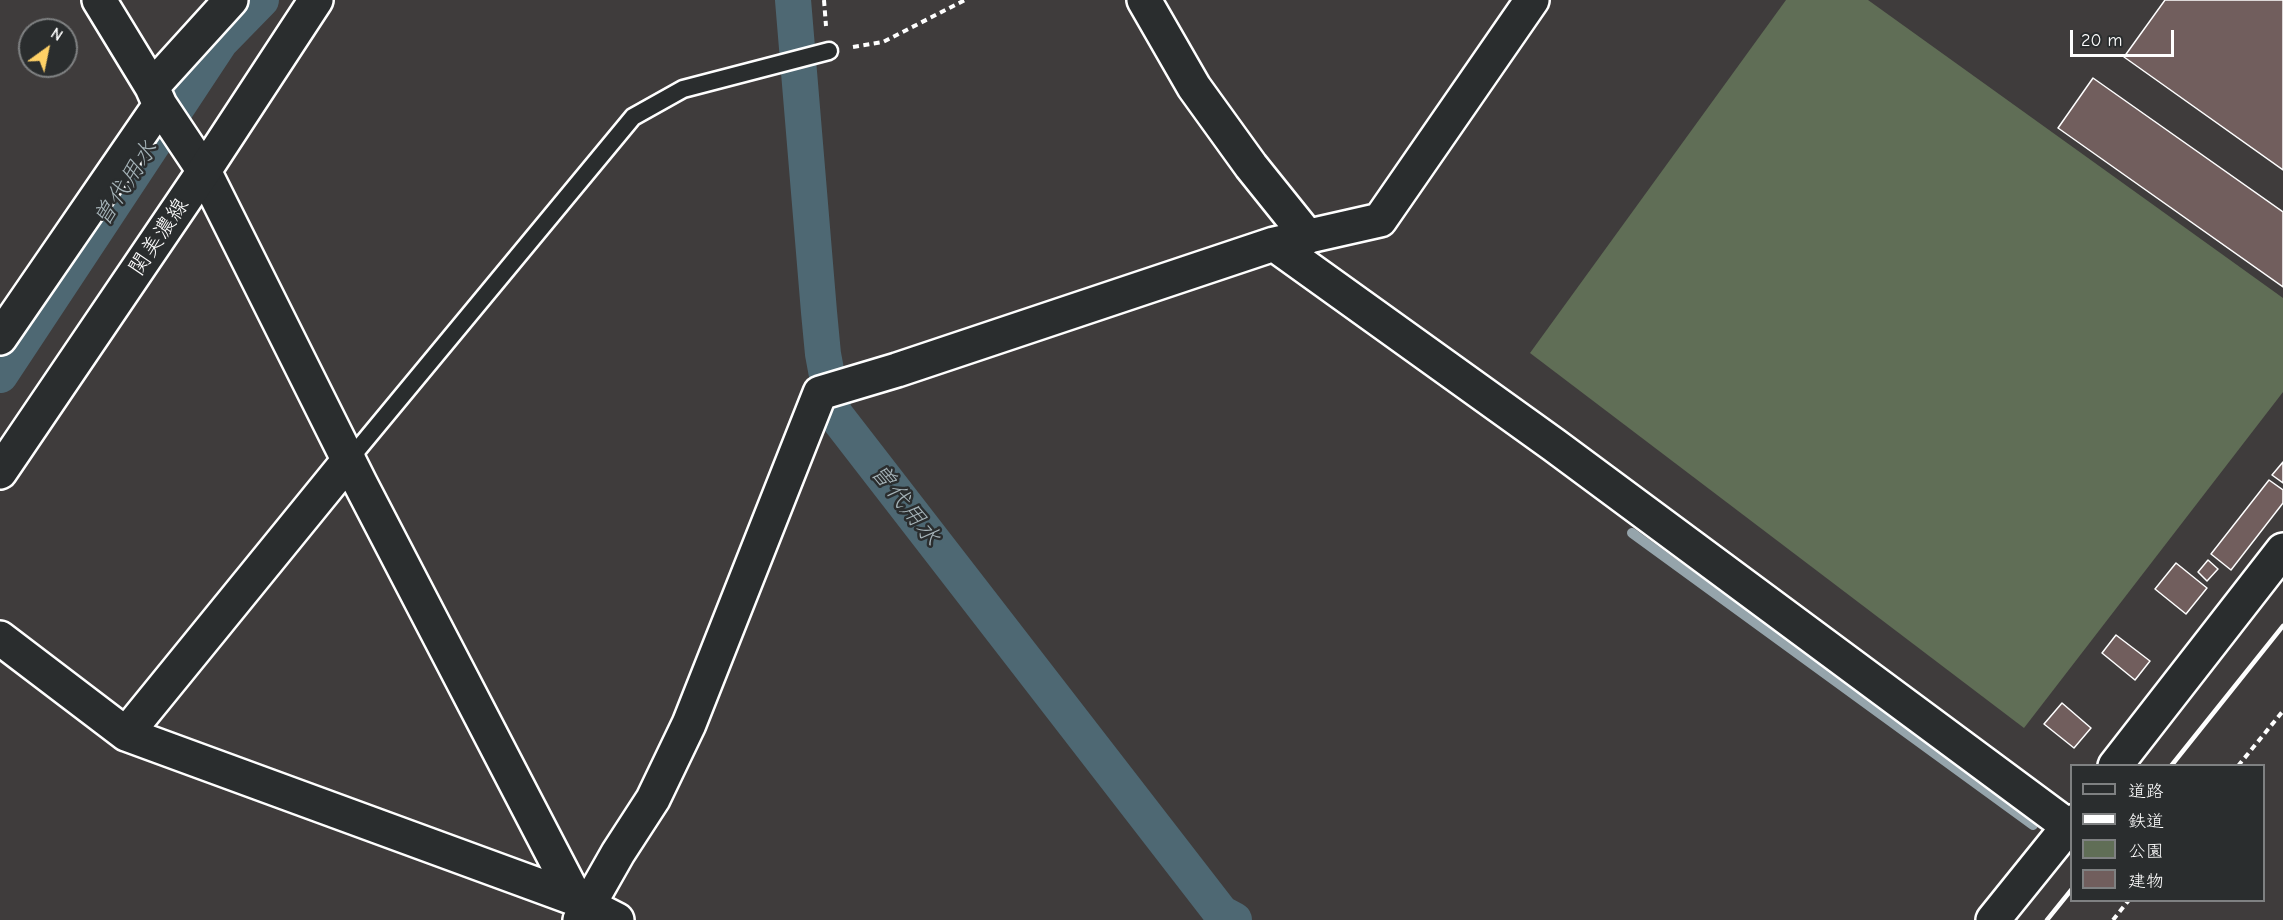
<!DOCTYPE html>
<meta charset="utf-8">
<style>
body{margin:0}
#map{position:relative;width:2283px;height:920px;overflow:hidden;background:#3f3c3c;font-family:"Comic Neue","Klee One",sans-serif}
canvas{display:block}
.legend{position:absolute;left:2070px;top:764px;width:195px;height:138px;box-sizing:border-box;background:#2a2d2e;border:2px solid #7f8182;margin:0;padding:8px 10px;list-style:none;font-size:18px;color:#fff}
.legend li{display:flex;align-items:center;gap:12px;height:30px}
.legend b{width:30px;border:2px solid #7f8182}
.north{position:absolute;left:18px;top:18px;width:60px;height:60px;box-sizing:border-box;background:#2a2d2e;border:2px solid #7f8182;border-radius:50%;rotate:33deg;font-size:16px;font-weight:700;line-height:24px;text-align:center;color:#fff}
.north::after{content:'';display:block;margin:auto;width:21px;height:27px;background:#ffd166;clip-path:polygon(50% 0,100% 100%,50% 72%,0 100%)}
.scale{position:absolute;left:2070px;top:30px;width:104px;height:27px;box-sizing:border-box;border:3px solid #fff;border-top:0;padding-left:8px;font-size:18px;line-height:21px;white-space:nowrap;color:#fff;-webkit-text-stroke:4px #2a2d2e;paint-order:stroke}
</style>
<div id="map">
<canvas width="2283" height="920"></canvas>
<ul class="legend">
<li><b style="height:8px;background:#2a2d2e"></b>道路</li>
<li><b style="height:8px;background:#fff"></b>鉄道</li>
<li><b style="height:16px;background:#606e56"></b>公園</li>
<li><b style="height:16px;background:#715e5d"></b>建物</li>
</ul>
<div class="north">N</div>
<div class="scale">20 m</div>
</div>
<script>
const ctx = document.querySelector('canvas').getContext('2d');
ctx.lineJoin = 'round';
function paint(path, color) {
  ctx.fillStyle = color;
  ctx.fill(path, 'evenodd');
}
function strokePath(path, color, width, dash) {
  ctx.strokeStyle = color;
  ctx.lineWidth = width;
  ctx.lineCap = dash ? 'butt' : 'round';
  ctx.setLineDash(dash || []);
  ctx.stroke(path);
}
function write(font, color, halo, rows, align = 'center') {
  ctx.font = font + ' "Comic Neue","Klee One",sans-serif';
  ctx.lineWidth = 5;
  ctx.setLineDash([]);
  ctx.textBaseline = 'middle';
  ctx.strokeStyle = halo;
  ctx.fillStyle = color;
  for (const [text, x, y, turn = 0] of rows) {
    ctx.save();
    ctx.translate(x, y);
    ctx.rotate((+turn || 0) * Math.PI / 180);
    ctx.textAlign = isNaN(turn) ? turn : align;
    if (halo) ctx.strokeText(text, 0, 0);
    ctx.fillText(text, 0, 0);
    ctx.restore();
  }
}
const green = new Path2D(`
 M1786,0H1868L2283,298V392L2024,728L1530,353Z`);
const stream = new Path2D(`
 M1632,533L2033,825`);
const canal = new Path2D(`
 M793,0L819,312L823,354L834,413L1221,913L1234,920
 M0,375L220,42L261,0`);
const building = new Path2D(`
 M2165,0H2283V170L2124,57Z
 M2093,78L2283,212V287L2058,128Z
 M2283,462V483L2272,475Z
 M2269,480L2283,490V503L2231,570L2211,554Z
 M2208,560L2218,569L2207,581L2198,572Z
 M2176,563L2207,588L2186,614L2155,589Z
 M2116,635L2150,661L2135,680L2102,653Z
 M2062,703L2091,728L2074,748L2044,724Z`);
const path = new Path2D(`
 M824,0L826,26
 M853,47L883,42L965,0
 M2238,766L2283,711
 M2113,920L2129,900`);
const service = new Path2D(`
 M349,460L633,117L683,89L829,51`);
const minor = new Path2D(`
 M99,0L152,87L160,105L204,171L360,483L576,899
 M1144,0L1194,87L1251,166L1308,237
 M152,87L231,0
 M1274,244L1554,445L2068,826
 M0,338L160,105
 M0,638L126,734L576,899L617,920
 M126,734L349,460
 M2115,766L2283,550
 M580,920L618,853L653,799L689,724L820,393L897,370L1274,244L1380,220L1532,0
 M1993,920L2072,822`);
const secondary = new Path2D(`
 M0,472L204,171L316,0`);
const rail = new Path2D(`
 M2171,766L2283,626
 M2047,920L2072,889`);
const streetNames = [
 ["関美濃線",159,237,-56]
];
const waterNames = [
 ["曽代用水",126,184,-57],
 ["曽代用水",905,505,52]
];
paint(green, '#606e56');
strokePath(stream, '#95a4ab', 10);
strokePath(canal, '#4e6873', 36);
paint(building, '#715e5d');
strokePath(building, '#fff', 1.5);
strokePath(service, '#fff', 21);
strokePath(minor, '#fff', 38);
strokePath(secondary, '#fff', 38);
strokePath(path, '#fff', 4, [6, 4.5]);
strokePath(service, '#2a2d2e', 16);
strokePath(minor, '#2a2d2e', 33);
strokePath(secondary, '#2a2d2e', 33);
strokePath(rail, '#fff', 4.5);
write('22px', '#fff', '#2a2d2e', streetNames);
write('italic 24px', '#a6b4b9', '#2a2d2e', waterNames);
</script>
